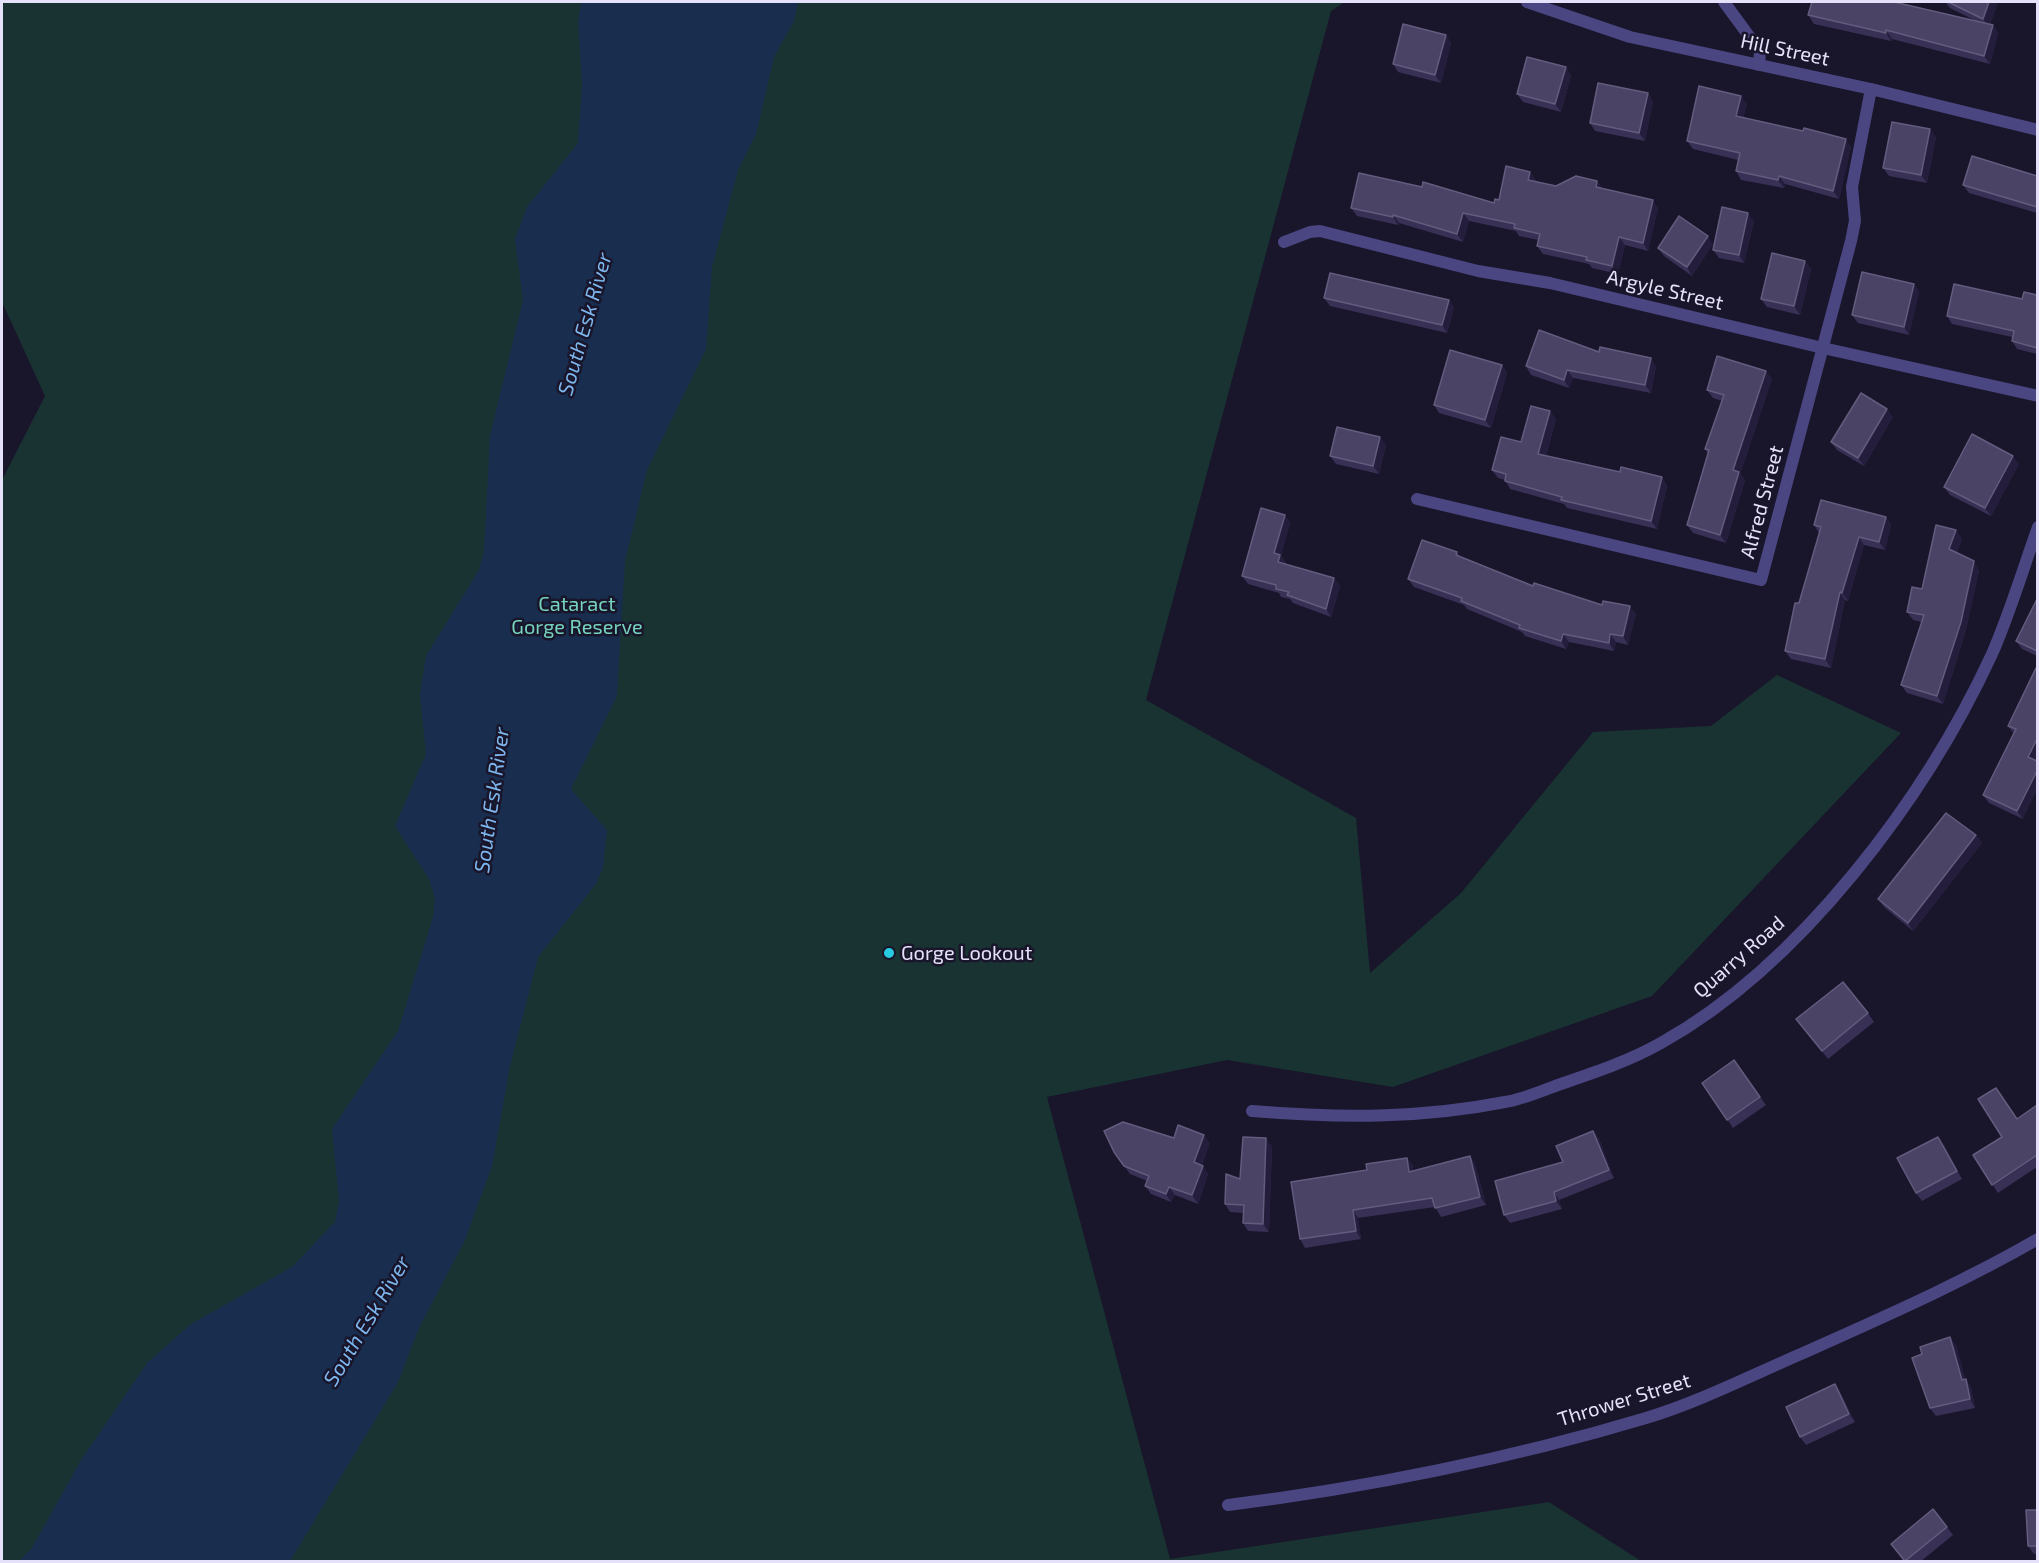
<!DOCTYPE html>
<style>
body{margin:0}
#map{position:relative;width:2039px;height:1563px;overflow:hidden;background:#19152a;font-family:"Exo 2",sans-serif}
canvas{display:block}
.frame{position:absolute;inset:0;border:3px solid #e5e1fb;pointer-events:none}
</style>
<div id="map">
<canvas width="2039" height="1563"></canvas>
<div class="frame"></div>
</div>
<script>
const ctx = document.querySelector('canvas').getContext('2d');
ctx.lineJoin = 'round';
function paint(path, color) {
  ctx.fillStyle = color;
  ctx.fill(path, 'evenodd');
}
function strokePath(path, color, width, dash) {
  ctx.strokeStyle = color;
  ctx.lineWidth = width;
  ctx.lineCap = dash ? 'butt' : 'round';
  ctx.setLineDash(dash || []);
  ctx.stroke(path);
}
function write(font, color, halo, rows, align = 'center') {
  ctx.font = font + ' "Exo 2",sans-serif';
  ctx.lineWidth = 5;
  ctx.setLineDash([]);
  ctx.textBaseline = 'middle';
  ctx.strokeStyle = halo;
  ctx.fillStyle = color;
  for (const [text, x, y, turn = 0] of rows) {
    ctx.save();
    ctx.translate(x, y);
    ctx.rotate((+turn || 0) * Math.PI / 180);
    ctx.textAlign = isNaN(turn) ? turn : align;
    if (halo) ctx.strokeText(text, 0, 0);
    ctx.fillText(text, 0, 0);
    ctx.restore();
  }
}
const green = new Path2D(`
 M4,2H1345L1331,11L1146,700L1356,818L1370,973L1461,893L1593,732L1711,726L1777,675L1901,733L1652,996L1393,1087L1227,1060L1047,1097L1170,1559L1549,1502L1641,1561L2,1562V480L45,396L2,302V9Z`);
const water = new Path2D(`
 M581,2H798L794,21L774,57L756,134L738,170L712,267L706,349L647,470L625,561L617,696L571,789L607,830L603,867L596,884L538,957L510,1066L492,1166L465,1240L419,1328L398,1382L290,1561H19L32,1548L81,1460L148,1362L191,1324L292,1267L335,1222L339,1201L332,1129L398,1031L433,917L435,898L429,879L395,826L426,754L420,694L426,656L479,570L484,552L490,436L523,300L515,239L527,207L578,143L582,83L578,23Z`);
const lane = new Path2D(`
 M1724,2L1760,51L1759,65`);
const street = new Path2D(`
 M1527,2L1630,37L1871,89L2038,130
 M1284,242L1310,232L1320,231L1478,271L1550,283L1823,348L2038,396
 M1417,499L1761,580L1851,241L1855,221L1852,187L1871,89
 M1252,1111C1339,1118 1419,1119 1505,1102C1524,1099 1543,1090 1561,1084C1596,1072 1629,1061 1661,1043C1801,965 1926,797 1992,654C2010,613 2023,569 2038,527
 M1228,1505C1365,1488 1513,1458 1646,1418C1699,1402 1750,1376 1801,1354C1881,1318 1962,1283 2038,1239`);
const wall = new Path2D(`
 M1945,2H1998L1990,24L1993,25L1998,33L1990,64L1892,39L1891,41L1814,24L1808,15L1976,21L1950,8Z
 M1446,35L1451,43L1441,83L1398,72L1393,64Z
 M1566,67L1571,76L1561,112L1523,102L1517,94Z
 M1653,101L1645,141L1595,131L1590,123Z
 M1747,104L1743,118L1851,147L1839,199L1785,184L1784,188L1741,180L1736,171L1738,160L1693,149L1687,141Z
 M1936,137L1927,183L1889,176L1883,168Z
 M2037,176V213L1969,193L1963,185Z
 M1536,180V182L1556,186L1597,181L1603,189L1658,208L1648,251L1625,245L1618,274L1592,268L1589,264L1543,254L1537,246L1538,240L1519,236L1516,231L1469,221L1463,242L1399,223L1398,225L1357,216L1351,208L1422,187L1494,203Z
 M1754,221L1744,263L1719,258L1713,250Z
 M1713,244L1692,276L1664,256L1658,248Z
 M1805,261L1811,269L1800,315L1767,307L1761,299Z
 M1914,284L1919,292L1909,335L1858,323L1852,315Z
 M2037,295V354L2017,349L2012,341V337L1952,324L1947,316Z
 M1324,298L1449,300L1454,308L1447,333L1330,306Z
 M1599,352L1656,366L1651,393L1573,378L1569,388L1531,375L1526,366Z
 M1502,365L1507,373L1491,428L1439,413L1434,405Z
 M1772,379L1740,474L1745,480L1726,543L1693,533L1687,525L1708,454L1705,449L1722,401L1713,398L1707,390Z
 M1893,417L1864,466L1837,450L1831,442Z
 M1556,419L1546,456L1620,472L1662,477L1667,486L1657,529L1567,508L1564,504L1510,489L1505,480L1498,478L1492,470L1521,442Z
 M1386,445L1379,474L1336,464L1330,456Z
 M2019,464L1991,516L1950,495L1944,487Z
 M1285,515L1290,523L1281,555L1286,563V564L1334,578L1340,586L1331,617L1293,603L1290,599L1281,597L1279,593L1248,584L1242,576Z
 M1886,517L1891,525L1885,550L1864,545L1848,601L1845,600L1831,668L1791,659L1785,651L1819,533L1814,525Z
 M1962,538L1957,553L1979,570L1966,630L1943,704L1907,693L1901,685L1922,622L1913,620L1907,612L1922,589Z
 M1457,552L1460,557L1533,586L1636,614L1628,645L1616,642L1614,651L1569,642L1566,649L1525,636L1522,632L1467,609L1464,605L1414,587L1408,579Z
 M2037,599V656L2022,649L2016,641Z
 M2036,668L2037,758L2023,819L1989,803L1983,795L2014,734L2008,726Z
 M1976,835L1982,843L1913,931L1884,907L1878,899Z
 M1868,1013L1874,1022L1828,1059L1796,1019Z
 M1734,1060L1766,1105L1733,1128L1702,1083Z
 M2037,1105V1167L1998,1193L1973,1155L2002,1137L2017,1119Z
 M1593,1131L1599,1139L1614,1178L1559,1200L1562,1209L1510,1223L1504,1215L1563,1162Z
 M1174,1138L1210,1143L1202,1165L1208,1174L1198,1204L1175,1195L1171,1202L1151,1194L1145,1186L1147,1181L1130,1174L1114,1152Z
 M1944,1145L1962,1179L1922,1201L1916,1193Z
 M1272,1146L1269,1232L1248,1231L1243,1223V1213L1230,1212L1225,1204L1240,1179Z
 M1470,1156L1475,1164L1486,1205L1441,1217L1435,1207L1358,1218L1361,1239L1305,1248L1300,1239L1407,1158L1413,1166V1171Z
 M1956,1345L1965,1379L1971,1387L1975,1408L1936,1416L1930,1408L1922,1354Z
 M1835,1384L1840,1392L1855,1422L1806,1445L1800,1437Z
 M2037,1510V1554H2034L2028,1546Z
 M1947,1527L1953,1535L1920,1562H1904L1891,1544Z`);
const shadedWall = new Path2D(`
 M1989,2H1998L1989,27L1983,19Z
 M1993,25L1998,33L1990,64L1984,56Z
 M1886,30L1892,39L1891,41L1886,33Z
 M1446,35L1451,43L1441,83L1435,75Z
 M1566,67L1571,76L1561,112L1555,104Z
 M1648,93L1653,101L1645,141L1639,133Z
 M1741,96L1747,104L1742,125L1736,116Z
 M1930,129L1936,137L1927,183L1921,175Z
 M1846,139L1851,147L1839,199L1833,191Z
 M1530,172L1536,180L1534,188L1528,180Z
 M1779,176L1785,184L1784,188L1778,180Z
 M1597,181L1603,189L1596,187Z
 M1653,200L1658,208L1648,251L1643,243Z
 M1463,213L1469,221L1463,242L1457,234Z
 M1748,213L1754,221L1744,263L1739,255Z
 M1393,215L1399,223L1398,225L1393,217Z
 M1708,236L1713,244L1692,276L1687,267Z
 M1619,237L1625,245L1618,274L1612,266Z
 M1805,261L1811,269L1800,315L1794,306Z
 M1914,284L1919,292L1909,335L1904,327Z
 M1449,300L1454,308L1447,333L1442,325Z
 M1651,358L1656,366L1651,393L1645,385Z
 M1502,365L1507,373L1491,428L1485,420Z
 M1567,370L1573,378L1569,388L1564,380Z
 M1766,371L1772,379L1740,474L1745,480L1726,543L1720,535L1733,470Z
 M1887,409L1893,417L1864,466L1858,458Z
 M1550,411L1556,419L1544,462L1538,454Z
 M1380,437L1386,445L1379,474L1373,466Z
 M2013,456L2019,464L1991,516L1985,508Z
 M1662,477L1667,486L1657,529L1651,521Z
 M1285,515L1290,523L1281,555L1286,563L1284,570L1278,562L1274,553Z
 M1886,517L1891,525L1885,550L1879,542Z
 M1956,530L1962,538L1955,558L1949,549Z
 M1859,537L1864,545L1848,601L1842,593Z
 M1974,561L1979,570L1966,630L1943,704L1937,696Z
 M1334,578L1340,586L1331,617L1326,609Z
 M1840,592L1845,600L1831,668L1825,659Z
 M1630,606L1636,614L1628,645L1623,636Z
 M1563,634L1569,642L1566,649L1561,641Z
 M1610,634L1616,642L1614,651L1609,643Z
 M2037,739V758L2034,765L2028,757Z
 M2037,771V790L2023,819L2017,811Z
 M1976,835L1982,843L1913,931L1908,923Z
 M1593,1131L1599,1139L1614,1178L1609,1170Z
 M1204,1135L1210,1143L1200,1171L1194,1162Z
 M1938,1137L1944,1145L1962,1179L1957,1171Z
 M1266,1138L1272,1146L1269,1232L1263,1224Z
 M1470,1156L1475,1164L1486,1205L1480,1197Z
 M1407,1158L1413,1166L1415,1180L1409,1172Z
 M1203,1166L1208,1174L1198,1204L1192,1195Z
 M1169,1187L1175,1195L1171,1202L1166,1194Z
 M1554,1192L1559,1200L1562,1209L1556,1201Z
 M1353,1210L1358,1218L1361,1239L1356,1231Z
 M1950,1337L1956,1345L1967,1385L1966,1379L1971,1387L1975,1408L1970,1399L1962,1380Z
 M1835,1384L1840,1392L1855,1422L1849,1414Z`);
const building = new Path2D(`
 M1812,2H1894L1993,25L1984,56L1886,30V33L1808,15Z
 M1948,2H1989L1983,19Z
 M1403,24L1446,35L1435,75L1393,64Z
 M1527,57L1566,67L1555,104L1517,94Z
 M1598,83L1648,93L1639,133L1590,123Z
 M1699,86L1741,96L1736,116L1803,131L1804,128L1846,139L1833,191L1779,176L1778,180L1736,171L1740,153L1687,141Z
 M1892,122L1930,129L1921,175L1883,168Z
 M1972,156L2037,176V207L1963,185Z
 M1506,166L1530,172L1528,180L1556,186L1576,176L1597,181L1596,187L1653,200L1643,243L1619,237L1612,266L1586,260L1587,257L1537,246L1540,234L1514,228L1515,224L1463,213L1457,234L1393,215V217L1351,208L1359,173L1422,187L1423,182L1494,203L1495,199L1499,200Z
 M1722,207L1748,213L1739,255L1713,250Z
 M1679,216L1708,236L1687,267L1658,248Z
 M1772,253L1805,261L1794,306L1761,299Z
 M1862,272L1914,284L1904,327L1852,315Z
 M1330,273L1449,300L1442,325L1324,298Z
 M1954,284L2022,299L2024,292L2037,295V348L2012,341L2014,331L1947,316Z
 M1539,330L1599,352L1600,347L1651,358L1645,385L1567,370L1564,380L1526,366Z
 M1450,350L1502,365L1485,420L1434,405Z
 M1717,356L1766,371L1733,470L1739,472L1720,535L1687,525L1709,450L1705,449L1724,395L1707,390Z
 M1861,393L1887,409L1858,458L1831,442Z
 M1531,406L1550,411L1538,454L1620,472L1621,467L1662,477L1651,521L1561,500L1562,497L1505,481L1506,474L1492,470L1501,437L1521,442Z
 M1337,427L1380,437L1373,466L1330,456Z
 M1972,434L2013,456L1985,508L1944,487Z
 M1821,500L1886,517L1879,542L1859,537L1842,593L1840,592L1825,659L1785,651L1795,603H1799L1821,527L1814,525Z
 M1261,508L1285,515L1274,553L1280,555L1278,562L1334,578L1326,609L1287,595L1289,592L1276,589V585L1242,576Z
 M1936,525L1956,530L1949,549L1974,561L1961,622L1937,696L1901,685L1924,615L1907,612L1912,587L1922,589Z
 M1422,540L1457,552L1456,555L1533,586L1534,583L1602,605L1603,601L1630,606L1623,636L1610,634L1609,643L1563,634L1561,641L1519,628L1520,625L1461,601L1462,598L1408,579Z
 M2037,599V651L2016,641Z
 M2036,668L2037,669V739L2028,757L2037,761V771L2017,811L1983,795L2016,729L2008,726Z
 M1946,813L1976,835L1908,923L1878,899Z
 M1843,982L1868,1013L1822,1051L1796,1019Z
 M1734,1060L1760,1097L1727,1120L1702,1083Z
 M1996,1088L2017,1119L2037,1105V1155L1992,1185L1973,1155L2002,1137L1978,1099Z
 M1123,1122L1174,1138L1178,1125L1204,1135L1194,1162L1203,1166L1192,1195L1169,1187L1166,1194L1145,1186L1149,1176L1124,1166L1114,1152L1104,1131Z
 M1593,1131L1609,1170L1554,1192L1556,1201L1504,1215L1495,1181L1563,1162L1556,1146Z
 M1243,1137L1266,1138L1263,1224L1243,1223L1244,1205L1225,1204L1226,1174L1240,1179Z
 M1938,1137L1957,1171L1916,1193L1897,1158Z
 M1470,1156L1480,1197L1435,1208L1432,1198L1353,1210L1356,1231L1300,1239L1291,1182L1367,1170L1366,1164L1407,1158L1409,1172Z
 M1950,1337L1962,1380L1966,1379L1970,1399L1930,1408L1912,1358L1922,1354L1920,1347Z
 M1835,1384L1849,1414L1800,1437L1786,1407Z
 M1933,1509L1947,1527L1905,1561L1891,1544Z
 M2026,1510H2037V1546H2028Z`);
const markers = [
 [889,953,6,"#26cbe2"]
];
const streetNames = [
 ["Hill Street",1785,50,12],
 ["Argyle Street",1665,290,13],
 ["Alfred Street",1762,502,-75],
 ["Quarry Road",1739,957,-41],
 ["Thrower Street",1624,1400,-17]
];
const parkNames = [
 ["Cataract",577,604],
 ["Gorge Reserve",577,627]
];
const poiNames = [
 ["Gorge Lookout",901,953]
];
const waterNames = [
 ["South Esk River",585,324,-74],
 ["South Esk River",492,800,-82],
 ["South Esk River",367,1321,-59]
];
paint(green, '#193332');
paint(water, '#192d4f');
strokePath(lane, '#4a4682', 12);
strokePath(street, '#4a4682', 12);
paint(wall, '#383055');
paint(shadedWall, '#241d3c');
paint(building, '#4b4366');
strokePath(building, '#635c7e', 1.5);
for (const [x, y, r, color] of markers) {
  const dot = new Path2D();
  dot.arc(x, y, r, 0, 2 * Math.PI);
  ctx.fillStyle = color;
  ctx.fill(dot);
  strokePath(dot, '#19152a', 2);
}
write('20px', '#e5e1fb', '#19152a', streetNames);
write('20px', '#75d3be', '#19152a', parkNames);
write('20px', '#e5e1fb', '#19152a', poiNames, 'left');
write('italic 21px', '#7db7ee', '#19152a', waterNames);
</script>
